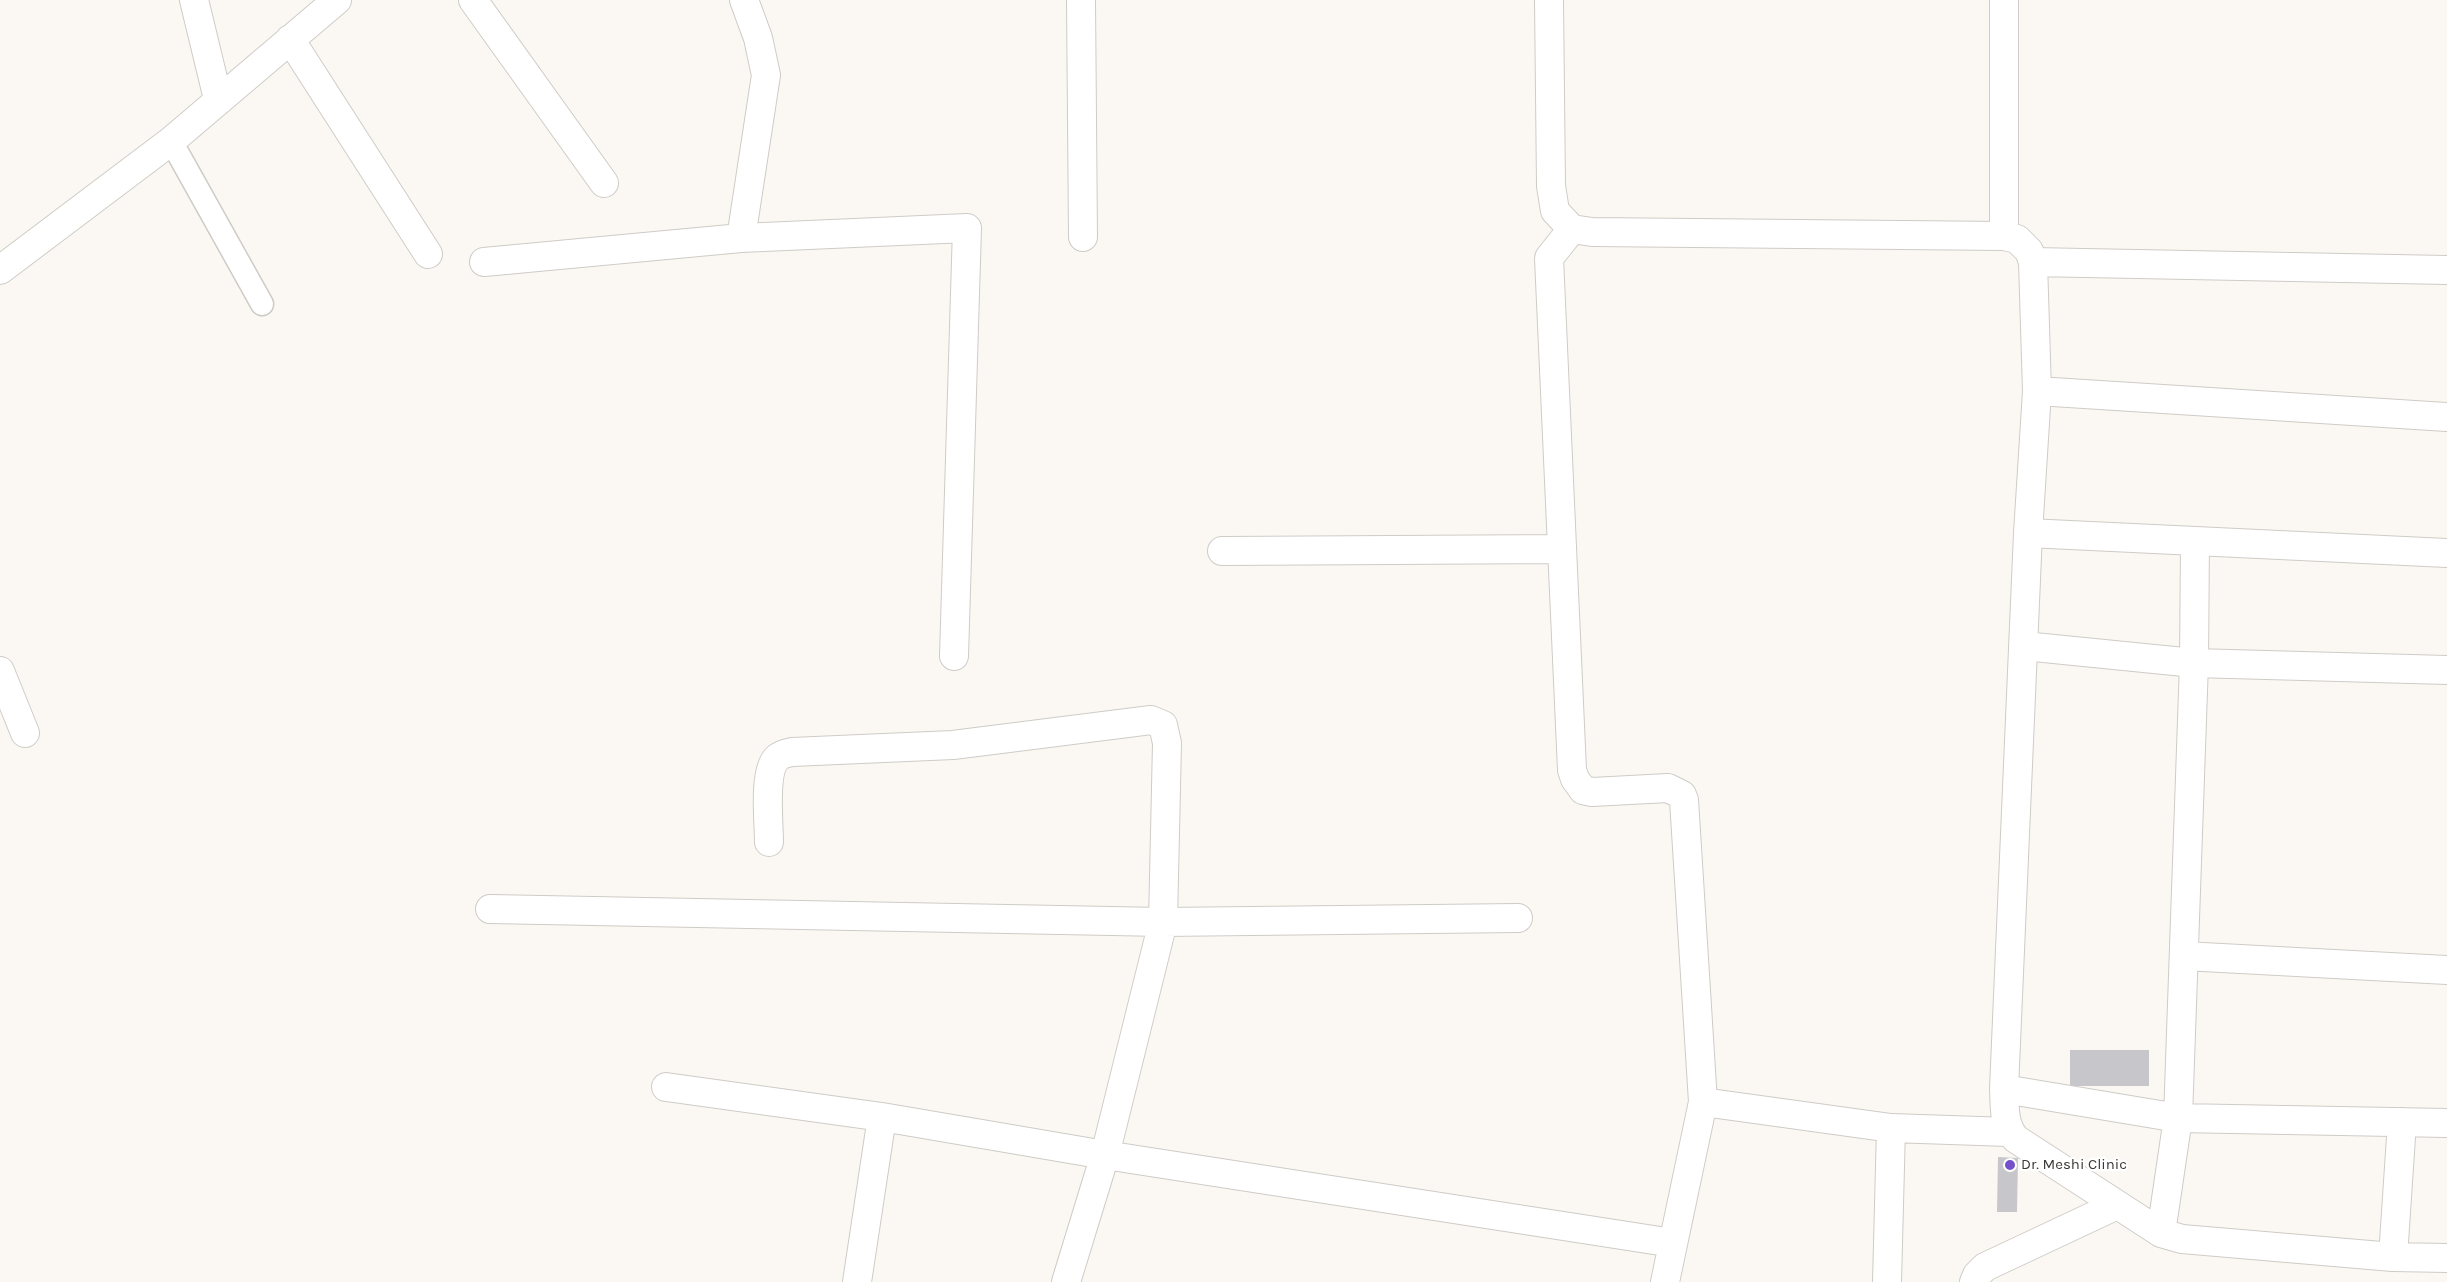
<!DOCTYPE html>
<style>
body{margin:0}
canvas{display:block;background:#fbf8f4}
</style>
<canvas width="2447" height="1282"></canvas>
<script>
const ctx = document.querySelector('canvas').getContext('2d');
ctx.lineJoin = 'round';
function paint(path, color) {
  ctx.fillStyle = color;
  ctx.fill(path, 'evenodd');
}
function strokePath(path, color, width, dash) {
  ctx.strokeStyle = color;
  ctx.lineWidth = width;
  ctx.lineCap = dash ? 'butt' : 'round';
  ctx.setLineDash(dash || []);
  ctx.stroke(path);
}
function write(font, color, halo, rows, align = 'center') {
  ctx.font = font + ' Karla,sans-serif';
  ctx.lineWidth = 4.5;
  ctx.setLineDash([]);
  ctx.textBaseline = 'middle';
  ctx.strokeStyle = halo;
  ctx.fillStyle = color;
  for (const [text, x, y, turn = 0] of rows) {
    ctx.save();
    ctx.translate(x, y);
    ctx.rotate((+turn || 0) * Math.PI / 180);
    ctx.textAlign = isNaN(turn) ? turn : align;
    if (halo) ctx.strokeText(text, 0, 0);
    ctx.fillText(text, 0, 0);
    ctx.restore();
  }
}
const building = new Path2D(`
 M2070,1050H2149V1086H2070Z
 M1998,1157L2018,1158L2017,1212H1997Z`);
const lane = new Path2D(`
 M171,141L262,304`);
const street = new Path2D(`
 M194,0L218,99
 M473,0L604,183
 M1081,0L1083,237
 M1549,0L1551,186L1555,211L1572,229L1592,232L2004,236L2017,239L2029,251L2033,262L2037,391L2028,533L2004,1089C2005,1107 2003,1125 2016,1139L2161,1233L2182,1239L2393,1257L2447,1258
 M2004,0V236
 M290,39L428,254
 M1572,229L1549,258L1572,770L1575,779L1583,790L1592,792L1668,788L1682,795L1684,800L1703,1102L1665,1282
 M741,238L766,75L758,38L744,0
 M484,262L741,238L967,228L954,656
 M2033,262L2447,270
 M0,270L171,141L337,0
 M2037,391L2447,417
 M2028,533L2447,553
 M1222,551L1562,549
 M2024,646L2194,663L2447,670
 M0,671L25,733
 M769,842C769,822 763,772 777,758C781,754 787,753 792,752L953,745L1151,720L1163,725L1167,743L1163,922L1105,1155L1066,1282
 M490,909L1163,922L1518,918
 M2184,956L2447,970
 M666,1087L882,1117L1105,1155L1673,1243
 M2004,1089L2178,1118L2447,1123
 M1703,1102L1891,1128L2009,1132
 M2161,1233L2178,1118L2194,663L2195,541
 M2393,1257L2402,1122
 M857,1282L882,1117
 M1887,1282L1891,1128
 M1974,1282L1977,1275L1985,1267L2117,1205`);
const markers = [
 [2010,1165,6,"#7451cb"]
];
const poiNames = [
 ["Dr. Meshi Clinic",2021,1165]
];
paint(building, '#c6c6cb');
strokePath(lane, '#cfccc7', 25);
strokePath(street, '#cfccc7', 30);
strokePath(lane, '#fff', 22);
strokePath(street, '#fff', 28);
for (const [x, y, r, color] of markers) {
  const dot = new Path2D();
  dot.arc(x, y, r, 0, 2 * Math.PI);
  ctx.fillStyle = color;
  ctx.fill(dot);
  strokePath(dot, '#fff', 2);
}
write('15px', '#3a3937', '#fff', poiNames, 'left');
</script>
